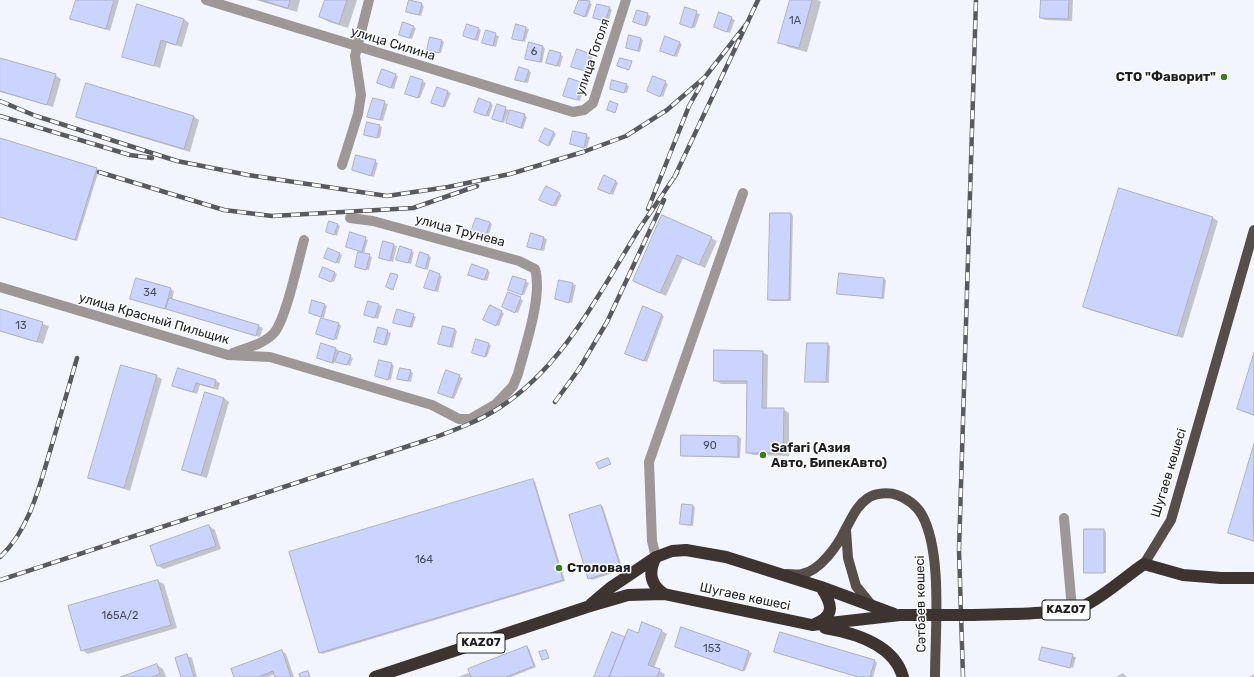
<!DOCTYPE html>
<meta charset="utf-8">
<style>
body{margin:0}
canvas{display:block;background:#f3f5fe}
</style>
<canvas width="1254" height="677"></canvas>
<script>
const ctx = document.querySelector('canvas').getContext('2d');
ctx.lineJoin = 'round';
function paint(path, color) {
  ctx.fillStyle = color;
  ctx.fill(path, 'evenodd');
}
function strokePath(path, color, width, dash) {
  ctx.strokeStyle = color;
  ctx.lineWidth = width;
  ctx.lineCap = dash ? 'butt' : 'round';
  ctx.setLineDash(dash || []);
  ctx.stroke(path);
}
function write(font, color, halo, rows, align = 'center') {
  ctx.font = font + ' Rubik,sans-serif';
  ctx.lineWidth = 3;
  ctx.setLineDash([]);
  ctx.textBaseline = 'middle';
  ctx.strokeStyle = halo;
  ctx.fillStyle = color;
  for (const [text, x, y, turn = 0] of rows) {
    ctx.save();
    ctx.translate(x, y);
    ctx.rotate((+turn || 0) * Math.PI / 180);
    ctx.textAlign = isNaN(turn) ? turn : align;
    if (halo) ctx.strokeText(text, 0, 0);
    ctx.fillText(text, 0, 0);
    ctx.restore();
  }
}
const shadow = new Path2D(`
 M77,0H119L110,31L72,18Z
 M256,0H300L297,12Z
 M326,0H357L348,28L329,22L321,17Z
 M580,0L592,4L587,17L576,13Z
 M791,0H818L821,2L807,52L788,47L780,42Z
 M1042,0H1073L1072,21L1045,20L1041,18Z
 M421,4L424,6L421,16L409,13Z
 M609,8L612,10L608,22L596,19Z
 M686,9L700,14L695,28L684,25Z
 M637,11L651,16L647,26L637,23Z
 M720,14L735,20L730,33L715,27Z
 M184,19L189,23L182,47L167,43L160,68L123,56Z
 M517,25L529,29L525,42L514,38Z
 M413,27L416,28L412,39L402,36Z
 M479,29L481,30L478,41L464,36Z
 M486,32L499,36L496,47L483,43Z
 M641,39L643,40L640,52L627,48Z
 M442,41L444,42L441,53L431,51Z
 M679,43L682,44L677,57L664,52Z
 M543,47L545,48L542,63L526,58Z
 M551,51L563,56L560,67L547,63Z
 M591,55L593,56L588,72L575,68Z
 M0,59L55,75L61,79L53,107L0,92Z
 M528,71L531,72L528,83L519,81Z
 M395,75L398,76L394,89L381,84Z
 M411,77L426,83L420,98L409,95Z
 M653,77L668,84L663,97L651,92Z
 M582,84L585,85L580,101L567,97Z
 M626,85L629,86L627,93L614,90Z
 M438,88L451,93L445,107L435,104Z
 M373,99L388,104L383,121L371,118Z
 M491,104L493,105L489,117L478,113Z
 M497,106L509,110L504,123L493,119Z
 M524,115L527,117L523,129L507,123Z
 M78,116L194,117L199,120L190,152L83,120Z
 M379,126L382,127L380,138L365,135Z
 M546,129L556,134L550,146L540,141Z
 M574,132L590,137L587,148L573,145Z
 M0,139L99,170L77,241L0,217Z
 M375,161L378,163L374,177L353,170Z
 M616,181L618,183L613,195L602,190Z
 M546,187L562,195L556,207L540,199Z
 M791,214L793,216L791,301H771L769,299Z
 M663,216L717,241L705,268L683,258L666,296L640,284Z
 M1213,218L1218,221L1183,338L1090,310L1084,307Z
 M489,222L492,224L488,237L475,233Z
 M338,225L340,226L337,236L327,232Z
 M351,234L368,240L364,254L372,257L369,270L356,267L364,252L350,248Z
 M531,234L547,239L544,251L531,248Z
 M384,242L397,246L393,262L380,258Z
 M329,249L342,255L339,264L328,259Z
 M411,251L414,252L411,264L397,260Z
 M429,256L431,257L428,270L417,266Z
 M487,271L490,272L487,281L472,276Z
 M430,272L442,276L438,292L428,289Z
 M335,273L337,274L334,282L323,278Z
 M514,277L529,283L524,295L512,291Z
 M883,279L886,280L884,299L838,293Z
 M560,281L576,285L572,303L556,299Z
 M170,289L174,291L172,300L259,326L263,328L260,337L131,298Z
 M509,293L523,300L518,313L506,308Z
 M369,302L382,306L378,319L368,316Z
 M324,305L327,306L324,318L312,314Z
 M490,306L504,313L499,326L487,321Z
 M643,307L664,316L647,362L628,355Z
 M0,310L49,326L43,344L0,331Z
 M413,315L416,317L412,328L397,324Z
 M339,324L341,326L337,340L317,334Z
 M379,328L391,333L387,346L375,342Z
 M455,330L457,331L453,348L442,345Z
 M488,344L491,345L487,357L473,353Z
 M828,344L830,346L829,383L809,382L807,381Z
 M336,349L338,350V352L353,358L350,366L335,360L334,364L318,358Z
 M762,352L768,355L767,409H783L789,413V456L753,455L747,452L748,384H721L715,380Z
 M1254,357V416L1238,409Z
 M392,364L394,366L391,380L376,376Z
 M179,369L216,381L220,383L218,390L200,385L197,394L178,388L174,386Z
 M410,371L413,373L411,382L401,380Z
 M447,371L463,378L454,399L441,394Z
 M156,376L162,379L130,491L89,477Z
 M224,398L229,402L207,478L189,473L184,469Z
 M738,437L741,438L740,458L682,455Z
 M1254,448V542L1229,532Z
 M533,480L535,482L565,581L322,654L320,653Z
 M601,506L603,507L623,570L592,580L589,578Z
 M692,506L695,507L693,526L684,525L681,524Z
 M209,526L215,530L221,549L164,569L158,566Z
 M1104,530L1106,532V573H1088L1085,572Z
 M158,581L164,584L177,628L88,654L82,650Z
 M682,629L752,653L745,671L676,647Z
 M662,631L667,634L654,668L665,674L664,677H595L625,638Z
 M527,648L529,649L536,667L511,677H458L468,673L472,676Z
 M1043,648L1076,657L1073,668L1040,660Z
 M282,651L286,654L294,677H276L275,674L268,677H235Z
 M776,652L875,661L877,663L873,677H858Z
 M187,656L192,658L197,677H182Z
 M157,665L163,669L166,677H122Z
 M1123,673L1127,677H1116Z
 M1254,674V677H1249Z`);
const building = new Path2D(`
 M76,0H114L106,29L70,19Z
 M261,0H290L288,8Z
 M325,0H347L339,24L319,17Z
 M409,0L422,3L419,15L406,12Z
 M579,0L590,1L585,17L574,13Z
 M790,0H812L799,48L778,43Z
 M1041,0H1069L1068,19L1040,18Z
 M137,4L184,19L176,45L161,40L154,66L122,57Z
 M597,4L610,7L605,21L593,18Z
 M685,7L697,11L692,28L680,24Z
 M637,10L648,13L645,26L633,22Z
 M719,12L732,17L727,32L714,27Z
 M403,22L414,26L409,38L399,35Z
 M467,24L479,28L475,40L463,36Z
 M516,24L526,27L523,41L512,39Z
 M486,30L496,33L493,46L482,43Z
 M629,35L641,38L638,51L626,48Z
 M665,36L680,42L674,56L660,51Z
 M430,37L442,40L439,53L427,50Z
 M529,42L543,46L540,62L525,59Z
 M577,49L591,54L585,71L571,67Z
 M550,50L561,53L557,66L546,63Z
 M0,58L56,74L47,105L0,91Z
 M620,58L632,61L629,70L617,66Z
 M519,67L529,70L525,82L515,80Z
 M382,69L396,74L391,88L377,83Z
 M411,76L423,80L418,98L405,94Z
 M653,76L666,81L660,97L647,91Z
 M569,78L583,83L577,100L563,96Z
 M612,80L627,84L624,93L610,89Z
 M86,83L194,116L184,149L76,117Z
 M437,87L448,91L443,107L431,103Z
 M373,98L385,101L380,120L367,117Z
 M479,98L491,103L486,116L474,112Z
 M610,101L618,104L615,113L607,110Z
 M497,104L506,107L502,122L492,119Z
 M510,110L525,114L521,128L506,123Z
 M367,122L380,125L377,138L364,135Z
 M545,128L554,132L548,146L539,141Z
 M573,131L587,134L584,148L570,144Z
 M0,138L97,168L75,240L0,217Z
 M356,155L376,160L371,176L352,170Z
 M604,175L616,181L610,194L598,189Z
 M546,186L560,193L553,206L539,200Z
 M1119,188L1213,217L1177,336L1083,307Z
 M770,213H791L789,300H768Z
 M662,215L712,237L699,265L677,255L660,293L633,281Z
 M476,218L490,222L486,236L471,232Z
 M329,221L338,224L334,235L326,232Z
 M350,232L366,237L362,252L346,247Z
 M531,233L544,237L541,250L527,247Z
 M383,241L394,244L390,261L379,258Z
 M400,246L412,250L408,263L396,260Z
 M328,248L340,253L336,263L324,258Z
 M358,252L370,254L366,270L355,267Z
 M420,252L429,255L425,269L416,266Z
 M472,264L488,270L484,280L468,275Z
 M323,267L335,272L331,282L319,277Z
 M430,270L440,274L435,291L424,288Z
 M391,273L398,275L393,290L386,287Z
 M839,273L884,278L882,298L837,294Z
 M513,276L526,280L522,295L508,290Z
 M136,278L171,288L165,309L130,299Z
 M559,280L573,283L569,303L555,299Z
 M508,292L521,297L515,313L502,307Z
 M169,298L259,325L256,336L166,309Z
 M312,300L325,304L321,317L309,313Z
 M368,301L379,304L375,318L364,315Z
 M490,305L502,311L496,326L483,320Z
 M643,306L662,314L644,361L625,354Z
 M0,309L43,322L37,342L0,331Z
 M397,309L414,314L410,327L393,323Z
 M321,318L339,323L334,340L316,334Z
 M443,326L455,329L450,347L438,344Z
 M378,327L388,330L384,345L374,342Z
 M476,339L489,343L485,357L472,353Z
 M321,343L336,348L332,363L317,358Z
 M807,343H828L826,382H805Z
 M714,350L763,351L762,408H784L783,453H746L747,381H714Z
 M339,351L351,355L347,365L335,362Z
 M1254,353V415L1237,409Z
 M379,360L392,363L388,380L375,376Z
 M121,365L157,375L124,488L88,478Z
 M178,368L216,380L214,388L196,383L193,392L172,386Z
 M400,368L411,370L408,381L397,379Z
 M446,370L460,375L452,398L438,393Z
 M205,392L224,398L201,475L182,470Z
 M681,435L738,436V457L681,456Z
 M1254,444L1253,518L1254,541L1228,533Z
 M608,458L611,464L599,469L596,463Z
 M533,479L563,580L319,653L289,552Z
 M682,504L693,505L691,525L680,524Z
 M601,505L621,569L588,579L569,515Z
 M209,525L216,546L157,566L150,546Z
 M1084,529H1104V573H1084Z
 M158,580L171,625L81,651L68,606Z
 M642,622L662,630L648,665L660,669L657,677H609L628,629L638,633Z
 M681,627L749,651L743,671L675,647Z
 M612,632L625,637L609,677H594Z
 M780,632L875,660L870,677H858L774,652Z
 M527,646L534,666L506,677H471L468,669Z
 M1042,647L1073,654L1070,668L1039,660Z
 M282,650L291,677H275L273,671L258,677H234L231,669Z
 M546,650L549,658L542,660L539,652Z
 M187,654L194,677H181L175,658Z
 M157,664L160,674L152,677H121Z
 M308,671L310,677H300L299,674Z`);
const minor = new Path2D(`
 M206,0L573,112L584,110L593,103L626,0
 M342,165L358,114L361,95L355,56L369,0
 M0,287L228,355L270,357L432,405L459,419H470L496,404L513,386L518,374C525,346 543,296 535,269L519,261L373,221L350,218
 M233,353C246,348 264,344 274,333C286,319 298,261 304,240
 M1064,518L1072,609
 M656,557L652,541L649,462L743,193`);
const major = new Path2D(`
 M846,530L848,558L856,586L873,607
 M1144,564L1171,520L1254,230
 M787,574C792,574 798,575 802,574C820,571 838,545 845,530C852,518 856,506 868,498C875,493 889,492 897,495C907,498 917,506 922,515C943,553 935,633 935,677`);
const highway = new Path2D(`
 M656,557C648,572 650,584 664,594
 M591,604L610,588L656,557L672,551L686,550L726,557L821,587L894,614
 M973,615C997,614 1068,615 1086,605C1107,594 1125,577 1144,564L1183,575L1221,578H1254
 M815,624C836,615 832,604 821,587
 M825,628C855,633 894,644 903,677
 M375,677L587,607L628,595L664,594L812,625L900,615H919`);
const rail = new Path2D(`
 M0,101L36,116L177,161L248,175L387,196L448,187L510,174L583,152L626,136L667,110L705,77L748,22
 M0,116L130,155L152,158
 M99,172L224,210L272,216L413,208L477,186
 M674,178L758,0
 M648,209L689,106L702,83
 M555,402L579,369L607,322L664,200
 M0,557C31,529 41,480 53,441C61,413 69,386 77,358
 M0,580L436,437C457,429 479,421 499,408C565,365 600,291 641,226C653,209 665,191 677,173
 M963,677L959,550L976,0`);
const highwayBridge = new Path2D(`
 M919,615H973`);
const markers = [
 [1224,77,4,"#427c14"],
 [763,455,4,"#427c14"],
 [559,568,4,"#427c14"]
];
const numberNames = [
 ["1А",795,21],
 ["6",534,52],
 ["34",150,293],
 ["13",21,326],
 ["90",710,446],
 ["164",424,560],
 ["165А/2",120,616],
 ["153",712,649]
];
const shields = [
 [1066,610,48],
 [481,643,48]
];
const shieldNames = [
 ["KAZ07",1066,610],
 ["KAZ07",481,643]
];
const streetNames = [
 ["улица Силина",393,44,17],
 ["улица Гоголя",593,57,-71],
 ["улица Трунева",460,231,15],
 ["улица Красный Пильщик",154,319,16],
 ["Шугаев көшесі",1169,473,-73],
 ["Шугаев көшесі",745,597,12],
 ["Сәтбаев көшесі",921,604,-91]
];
const poiNames = [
 ["СТО \"Фаворит\"",1216,77,"right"],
 ["Safari (Азия",771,448],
 ["Авто, БипекАвто)",771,463],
 ["Столовая",567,568]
];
paint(shadow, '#0003');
paint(building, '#cbd4ff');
strokePath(building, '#adb0bb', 1);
strokePath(minor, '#9d9896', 10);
strokePath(major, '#564e49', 10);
strokePath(highway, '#3e342f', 12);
strokePath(rail, '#595a5f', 4.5);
strokePath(rail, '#fff', 3, [9]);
strokePath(highwayBridge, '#3e342f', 12);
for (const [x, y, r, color] of markers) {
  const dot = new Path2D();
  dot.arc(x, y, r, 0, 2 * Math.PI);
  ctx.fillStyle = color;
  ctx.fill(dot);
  strokePath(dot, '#fff', 1.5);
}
write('11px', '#484c59', null, numberNames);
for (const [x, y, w] of shields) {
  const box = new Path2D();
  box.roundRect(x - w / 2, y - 10, w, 20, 3);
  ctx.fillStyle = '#fff';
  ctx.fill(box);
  strokePath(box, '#1d1e22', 1);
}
write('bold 12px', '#1d1e22', null, shieldNames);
write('13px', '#1d1e22', '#fff', streetNames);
write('bold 13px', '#1d1e22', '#fff', poiNames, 'left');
</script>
